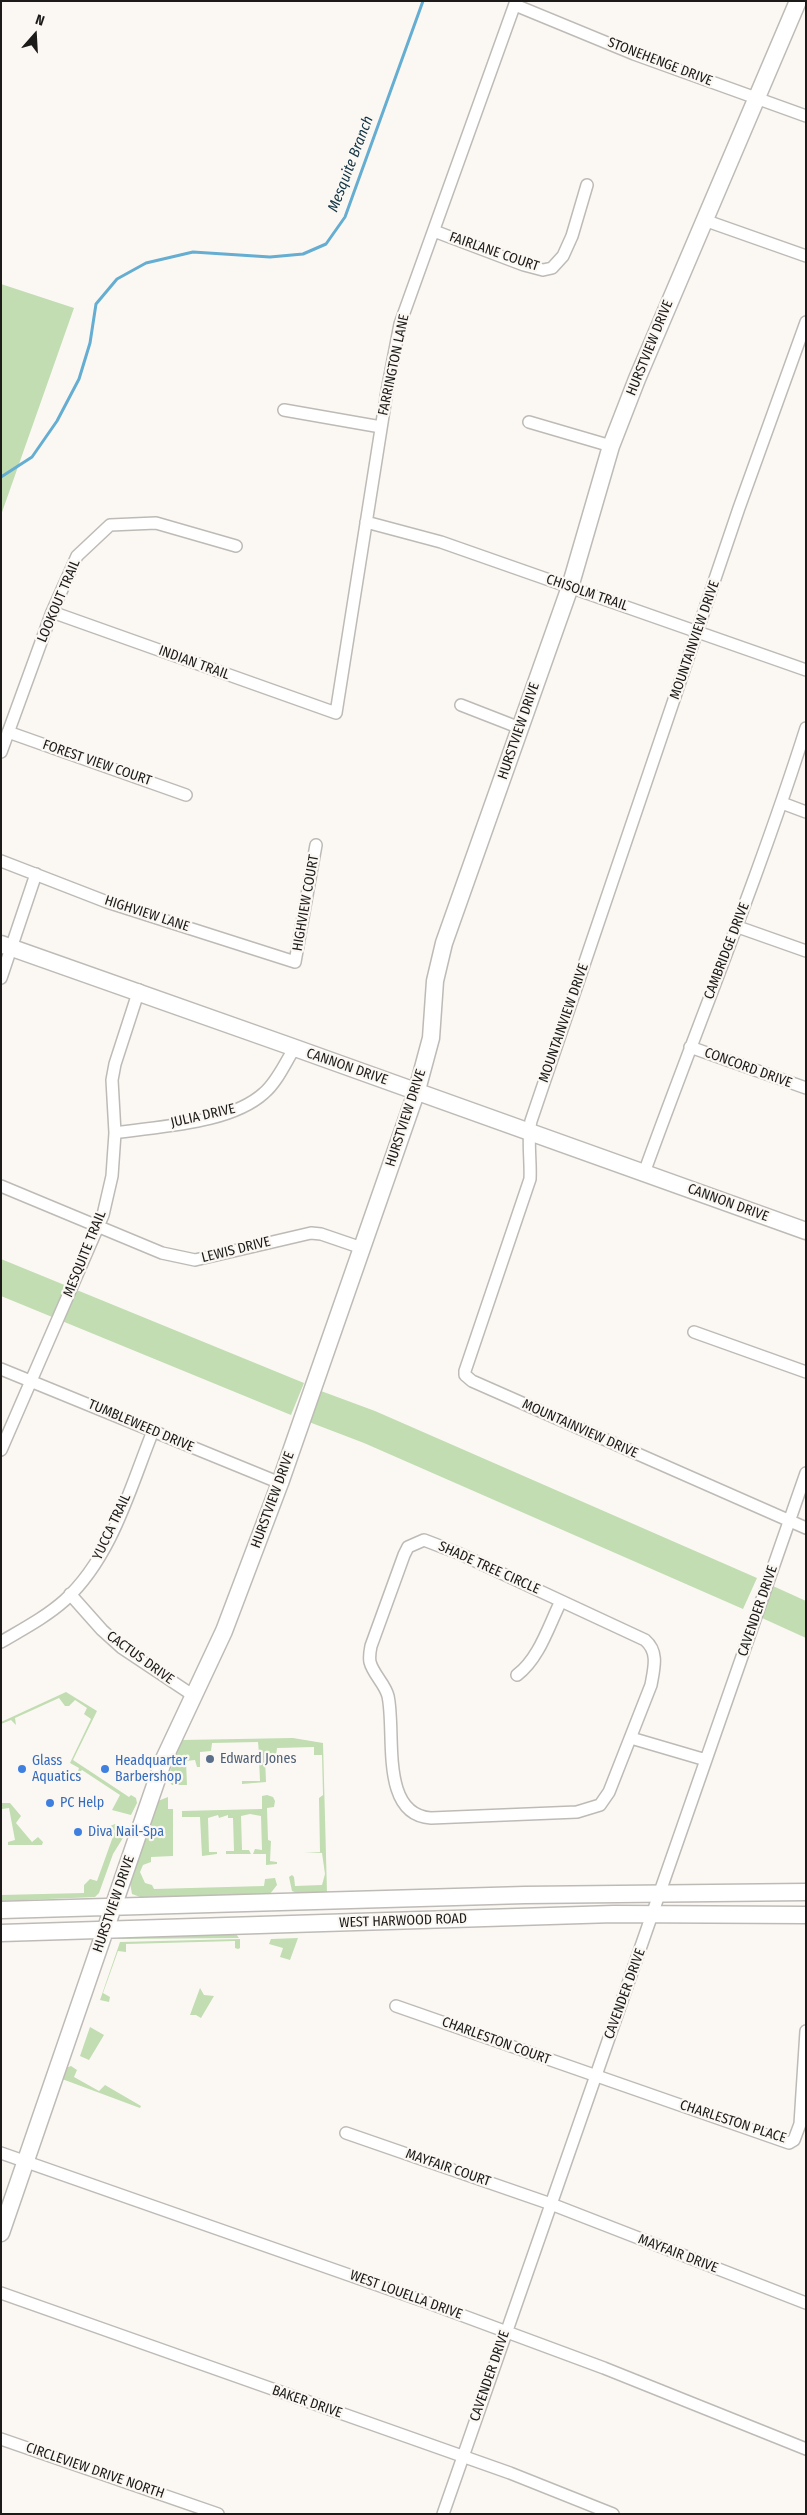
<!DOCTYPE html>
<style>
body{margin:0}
#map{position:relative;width:807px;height:2515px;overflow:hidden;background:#fbf8f4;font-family:"Fira Sans Condensed",sans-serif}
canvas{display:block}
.frame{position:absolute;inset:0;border:2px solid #1c1b19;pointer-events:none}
.north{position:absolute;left:10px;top:10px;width:50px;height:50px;-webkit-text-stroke:4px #fbf8f4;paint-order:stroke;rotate:19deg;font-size:14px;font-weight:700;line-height:20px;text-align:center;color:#1c1b19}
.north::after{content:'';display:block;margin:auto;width:18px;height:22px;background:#1c1b19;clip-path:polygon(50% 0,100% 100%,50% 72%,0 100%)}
</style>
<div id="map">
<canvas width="807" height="2515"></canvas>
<div class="frame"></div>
<div class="north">N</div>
</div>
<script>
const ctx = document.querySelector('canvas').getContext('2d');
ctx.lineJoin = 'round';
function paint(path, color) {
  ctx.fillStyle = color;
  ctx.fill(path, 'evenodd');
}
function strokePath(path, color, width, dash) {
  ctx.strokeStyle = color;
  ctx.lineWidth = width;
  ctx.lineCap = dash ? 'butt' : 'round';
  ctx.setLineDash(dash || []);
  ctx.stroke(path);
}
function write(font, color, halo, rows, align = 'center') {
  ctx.font = font + ' "Fira Sans Condensed",sans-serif';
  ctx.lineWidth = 4.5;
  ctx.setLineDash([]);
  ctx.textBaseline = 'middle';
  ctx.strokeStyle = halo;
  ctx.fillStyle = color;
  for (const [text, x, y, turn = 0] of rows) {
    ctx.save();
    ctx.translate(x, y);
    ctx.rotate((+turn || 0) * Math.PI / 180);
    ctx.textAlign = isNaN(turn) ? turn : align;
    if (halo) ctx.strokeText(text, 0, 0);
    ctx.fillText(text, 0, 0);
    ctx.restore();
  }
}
const green = new Path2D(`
 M1,284L74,308L1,515Z
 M1,1259L304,1383L291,1415L1,1296Z
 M321,1391L375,1411L757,1578L743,1609L364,1443L309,1422Z
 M773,1586L806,1601V1638L762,1618Z
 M66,1692L97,1711L73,1760L129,1797L131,1795L136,1798L137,1803L131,1815L112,1810L120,1795L82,1770L77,1774L79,1768L70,1763L91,1719L84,1714L87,1708L75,1700L69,1706H65L59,1698L15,1718L16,1725L11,1720L1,1724V1722Z
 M293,1738L323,1743L327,1893H297L292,1891L289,1877L292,1875L294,1877L295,1886L322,1885L325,1874L322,1853L304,1852H320L319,1798L323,1795L322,1755H314V1747L277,1748L276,1756L265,1757L266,1782L242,1784V1781H260L259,1759L255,1753H259L258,1742L212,1743L211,1751L200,1752V1767H197L195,1760L186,1761L187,1785H172L167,1779L182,1740Z
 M267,1795L273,1797L275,1801L274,1807L267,1808L268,1840L271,1841L270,1861L277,1862V1864L266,1865V1854H253L255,1849L262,1850L261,1816L250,1814L241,1816L242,1850H249L251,1854H226V1851H234L233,1818H228V1815L219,1818L218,1815L208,1818L209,1852H217V1854L202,1856L200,1817H182V1811L262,1809V1796Z
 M168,1797V1809H173V1856L151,1857V1862L143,1865L140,1872L145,1883L152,1885L154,1889L264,1886L265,1879L275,1878L277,1885L270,1894L257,1895L140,1897L132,1894L130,1883L158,1801Z
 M1,1803H10L21,1816L16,1823L32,1842L38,1837L43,1842L42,1845H8V1842L15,1840L9,1808L2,1809Z
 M115,1824L123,1826L126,1833L113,1854L99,1893L95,1897L1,1901V1895L84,1893V1885L90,1879L97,1881L115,1831L108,1827Z
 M236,1934L239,1938L117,1939L121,1937Z
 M298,1938L290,1960L280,1957L283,1948L269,1944L271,1939Z
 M240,1939V1948L238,1949L235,1948V1941L126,1944V1952L118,1951L103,1993L110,1997L109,2002L100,2000L120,1942Z
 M200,1988L204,1995L214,1996L201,2018L196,2015H190Z
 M90,2027L104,2035L89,2060L80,2056Z
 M71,2066L77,2070L74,2077L99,2091L105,2085L141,2106L140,2108L62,2079L66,2068Z`);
const stream = new Path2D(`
 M1,477L32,457L57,421L79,379L90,343L96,304L117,279L146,263L193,252L270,257L303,254L326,244L345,217L423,1`);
const street = new Path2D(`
 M515,5L634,54L806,116
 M704,220L806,256
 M434,231L524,265L543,270L552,268L563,256L572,236L587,185
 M806,322L739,508L531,1121C527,1136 531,1161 530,1179L465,1371V1375L472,1381L806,1528
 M284,410L381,427
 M529,422L611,446
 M366,522L441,542L806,670
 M52,612L336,713L387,391L400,324L516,1
 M461,705L520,728
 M8,732L186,795
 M1,752L52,612L77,556L110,525L156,523L236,546
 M782,803L806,812
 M1,861L107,902L295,962L316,845
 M738,927L806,951
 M1,978L36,874
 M690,1047L806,1088
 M115,1133C159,1126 230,1124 264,1093C277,1082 285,1063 294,1049
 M644,1173C698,1024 758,879 806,728
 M1,1186L162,1253L195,1260L311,1233L321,1234L362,1248
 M694,1332L806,1372
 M1,1369L280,1483
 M1,1450L103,1215L112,1176L115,1133L112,1080L115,1064L139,990
 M424,1540L458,1553L645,1640C659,1652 654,1668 651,1685L609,1792L600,1805L577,1812L431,1818C379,1815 396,1732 388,1696C385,1684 373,1674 370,1662C369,1657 370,1651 371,1646L404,1555L408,1547Z
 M70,1594L102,1630L122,1648L194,1696
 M1,1642C23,1629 46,1617 65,1600C112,1557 130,1488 153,1431
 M517,1675C539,1659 549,1625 561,1601
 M631,1738L706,1760
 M396,2006L789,2143L794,2140L800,2124L806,2031
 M346,2133L551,2204L806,2303
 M1,2153L426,2302L604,2368L806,2449
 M1,2293L510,2473L613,2514
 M1,2439L218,2514
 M443,2514L806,1473`);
const secondary = new Path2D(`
 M1,944C270,1038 537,1135 806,1231
 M1,1910L525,1895L806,1892
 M1,1933L614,1914L806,1915
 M1,2233L164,1759L224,1631L280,1483L417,1090L431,1038L435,981L444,943L570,587L611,446L637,379L798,1`);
const markers = [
 [210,1759,5,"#5c6f8a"],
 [22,1769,5,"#3f7fe0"],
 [105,1769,5,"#3f7fe0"],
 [50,1803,5,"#3f7fe0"],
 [78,1832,5,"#3f7fe0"]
];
const streetNames = [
 ["STONEHENGE DRIVE",660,62,21],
 ["FAIRLANE COURT",494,252,19],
 ["HURSTVIEW DRIVE",650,348,-68],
 ["FARRINGTON LANE",394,365,-78],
 ["CHISOLM TRAIL",587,593,19],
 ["LOOKOUT TRAIL",59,601,-67],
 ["MOUNTAINVIEW DRIVE",695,640,-71],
 ["INDIAN TRAIL",194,663,20],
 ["HURSTVIEW DRIVE",519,731,-71],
 ["FOREST VIEW COURT",97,763,19],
 ["HIGHVIEW COURT",306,903,-80],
 ["HIGHVIEW LANE",147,914,18],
 ["CAMBRIDGE DRIVE",727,951,-69],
 ["MOUNTAINVIEW DRIVE",564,1023,-71],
 ["CANNON DRIVE",347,1067,19],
 ["CONCORD DRIVE",748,1068,20],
 ["JULIA DRIVE",203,1116,-13],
 ["HURSTVIEW DRIVE",406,1118,-72],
 ["CANNON DRIVE",728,1203,20],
 ["LEWIS DRIVE",236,1250,-14],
 ["MESQUITE TRAIL",85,1254,-68],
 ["TUMBLEWEED DRIVE",141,1426,23],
 ["MOUNTAINVIEW DRIVE",580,1429,24],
 ["HURSTVIEW DRIVE",273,1500,-70],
 ["YUCCA TRAIL",112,1527,-65],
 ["SHADE TREE CIRCLE",489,1568,24],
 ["CAVENDER DRIVE",758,1611,-71],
 ["CACTUS DRIVE",140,1658,36],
 ["HURSTVIEW DRIVE",114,1904,-71],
 ["WEST HARWOOD ROAD",403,1921,-2],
 ["CAVENDER DRIVE",625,1994,-70],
 ["CHARLESTON COURT",496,2041,20],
 ["CHARLESTON PLACE",733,2122,18],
 ["MAYFAIR COURT",448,2168,19],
 ["MAYFAIR DRIVE",678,2254,21],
 ["WEST LOUELLA DRIVE",406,2295,20],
 ["CAVENDER DRIVE",490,2376,-71],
 ["BAKER DRIVE",307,2402,19],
 ["CIRCLEVIEW DRIVE NORTH",95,2471,19]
];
const serviceNames = [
 ["Edward Jones",220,1759]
];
const shopNames = [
 ["Glass",32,1761],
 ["Aquatics",32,1777],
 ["Headquarter",115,1761],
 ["Barbershop",115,1777],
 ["PC Help",60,1803],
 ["Diva Nail-Spa",88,1832]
];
const waterNames = [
 ["Mesquite Branch",351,164,-69]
];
paint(green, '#c1ddb1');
strokePath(stream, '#65add1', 3);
strokePath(street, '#bebbb7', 14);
strokePath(secondary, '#bebbb7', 19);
strokePath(street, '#fff', 11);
strokePath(secondary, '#fff', 16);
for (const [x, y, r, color] of markers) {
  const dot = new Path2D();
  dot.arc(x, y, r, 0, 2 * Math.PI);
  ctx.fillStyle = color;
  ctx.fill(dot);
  strokePath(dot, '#fbf8f4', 2);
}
write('14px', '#1c1b19', '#fbf8f4', streetNames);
write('14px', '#4e5e75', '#fbf8f4', serviceNames, 'left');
write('14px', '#366cbe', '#fbf8f4', shopNames, 'left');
write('italic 15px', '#113343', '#fbf8f4', waterNames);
</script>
